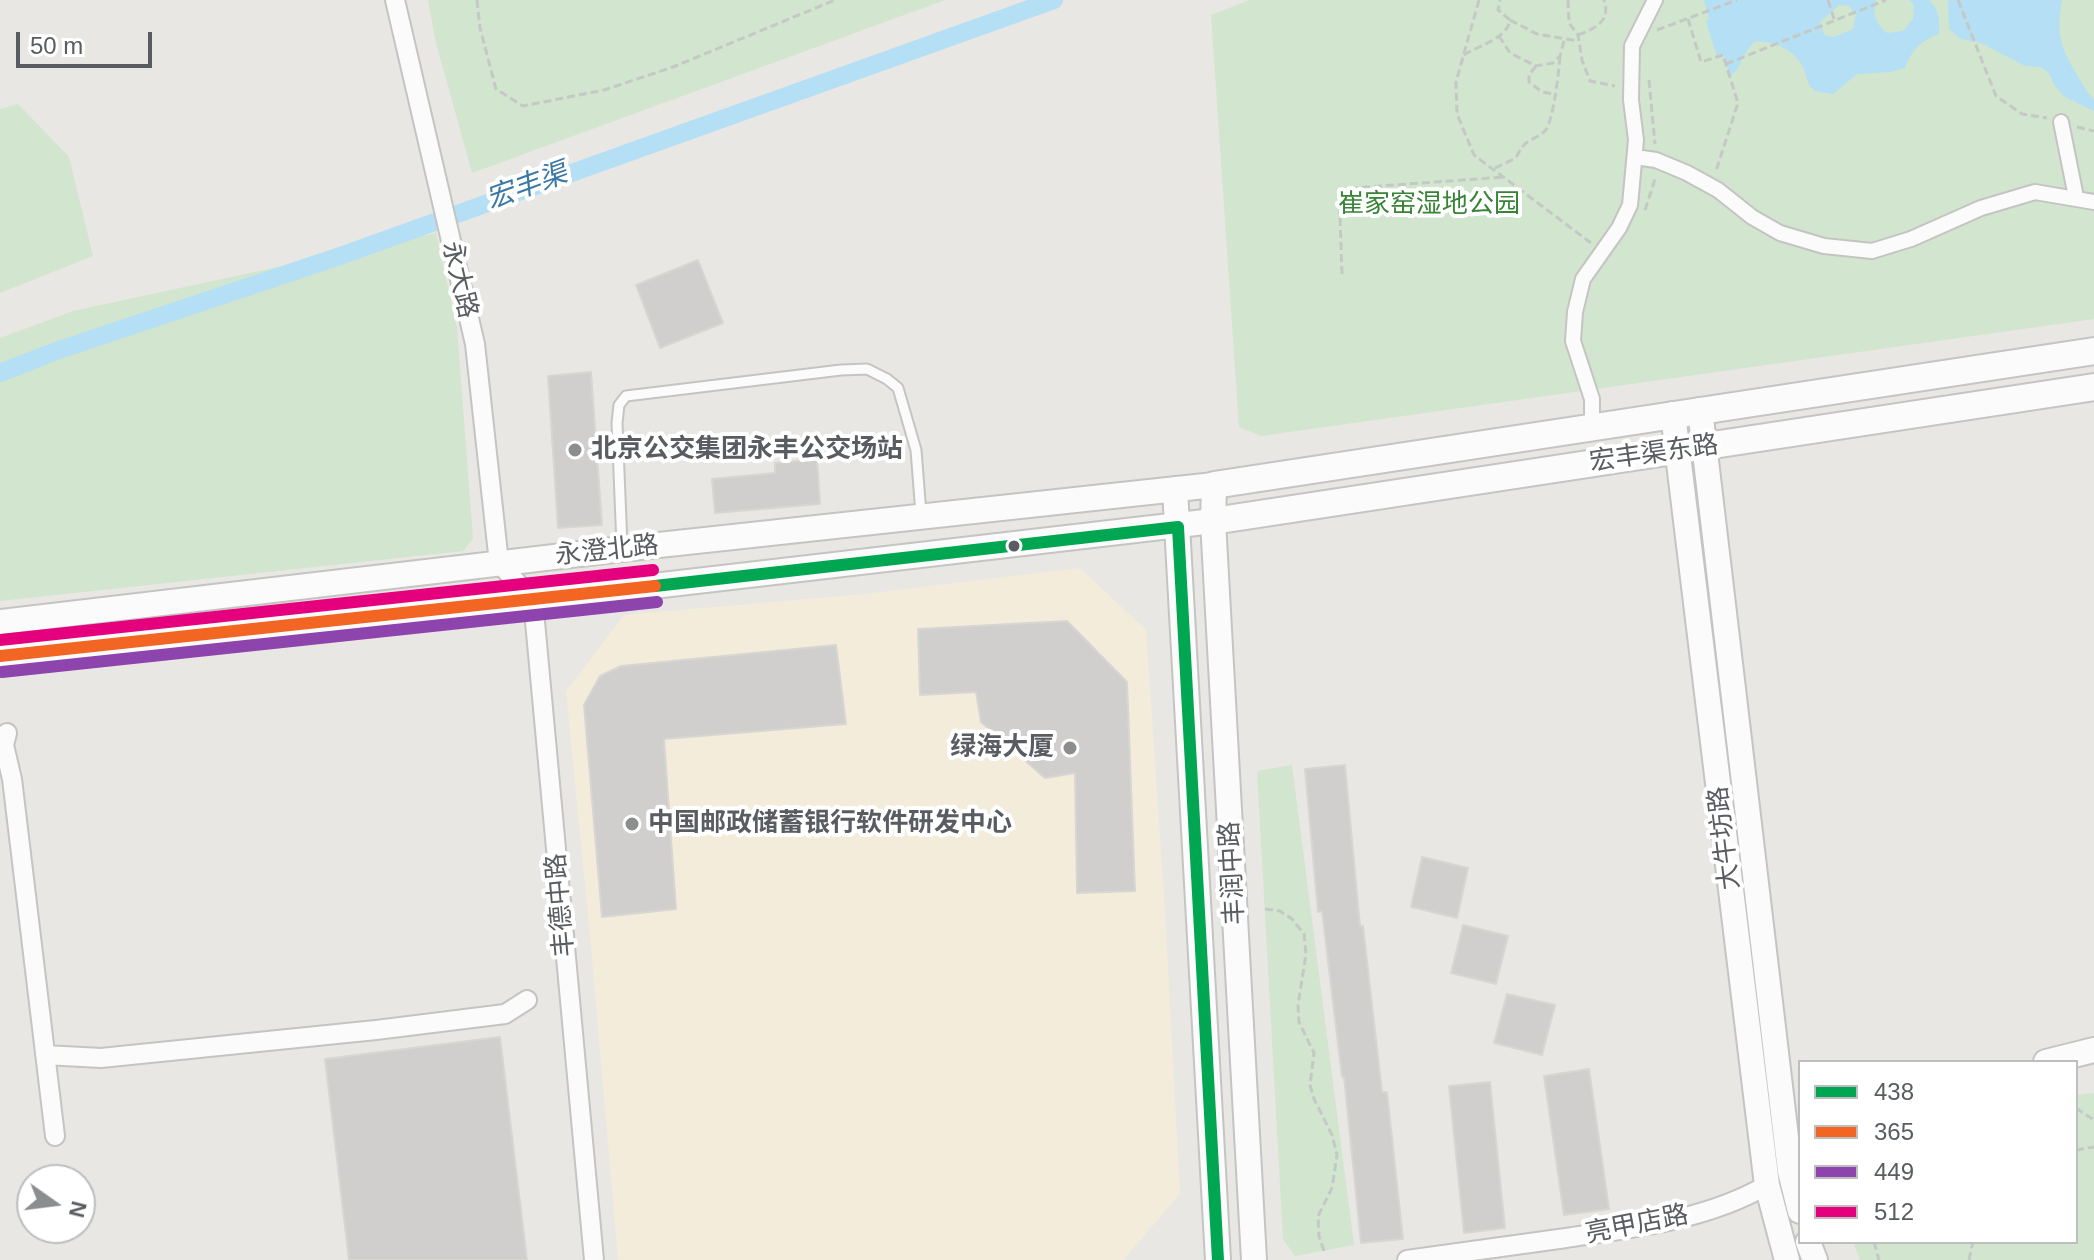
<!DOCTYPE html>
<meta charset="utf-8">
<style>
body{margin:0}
#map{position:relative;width:2094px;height:1260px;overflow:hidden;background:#e9e7e3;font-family:Arial,sans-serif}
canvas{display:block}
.legend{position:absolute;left:1798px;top:1060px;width:280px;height:184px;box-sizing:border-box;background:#fff;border:2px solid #bdbec0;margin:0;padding:10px 14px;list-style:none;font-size:24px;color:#595d61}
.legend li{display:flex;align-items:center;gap:16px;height:40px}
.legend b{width:40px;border:2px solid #bdbec0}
.north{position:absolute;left:16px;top:1164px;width:80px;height:80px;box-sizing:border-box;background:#fff;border:2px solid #bdbec0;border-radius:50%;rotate:104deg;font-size:22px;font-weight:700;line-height:32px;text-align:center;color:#595d61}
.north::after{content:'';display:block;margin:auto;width:28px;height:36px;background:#8b8d8e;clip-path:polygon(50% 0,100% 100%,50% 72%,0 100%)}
.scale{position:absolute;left:16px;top:32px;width:136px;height:36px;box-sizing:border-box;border:4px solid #595d61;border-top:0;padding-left:10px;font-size:24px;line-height:28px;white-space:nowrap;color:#595d61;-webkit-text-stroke:6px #fff;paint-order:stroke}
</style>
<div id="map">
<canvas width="2094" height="1260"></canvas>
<ul class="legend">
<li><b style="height:10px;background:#00a651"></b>438</li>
<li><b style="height:10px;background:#f26522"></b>365</li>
<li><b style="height:10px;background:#8e44ad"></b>449</li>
<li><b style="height:10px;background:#e5007d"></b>512</li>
</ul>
<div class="north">N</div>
<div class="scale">50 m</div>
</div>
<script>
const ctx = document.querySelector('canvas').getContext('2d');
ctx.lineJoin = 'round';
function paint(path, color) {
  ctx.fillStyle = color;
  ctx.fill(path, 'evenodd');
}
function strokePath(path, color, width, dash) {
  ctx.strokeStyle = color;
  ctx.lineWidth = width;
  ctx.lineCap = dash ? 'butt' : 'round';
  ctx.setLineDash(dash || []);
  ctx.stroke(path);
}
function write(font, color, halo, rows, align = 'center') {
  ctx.font = font + ' Arial,"Noto Sans SC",sans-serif';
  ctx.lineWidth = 8;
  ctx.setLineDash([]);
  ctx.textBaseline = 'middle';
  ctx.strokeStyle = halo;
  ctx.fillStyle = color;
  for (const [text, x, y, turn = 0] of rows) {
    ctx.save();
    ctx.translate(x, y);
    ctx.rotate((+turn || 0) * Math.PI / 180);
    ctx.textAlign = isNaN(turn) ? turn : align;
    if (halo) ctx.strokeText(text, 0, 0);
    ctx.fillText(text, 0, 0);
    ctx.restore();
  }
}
const commercial = new Path2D(`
 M1080,568L1146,630L1165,911L1180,1194L1123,1260H618L590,935L566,691L624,615L864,594Z`);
const green = new Path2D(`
 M428,0H945L472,173L435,39Z
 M1250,0H2094V319L1261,436L1239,427L1211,15Z
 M18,104L69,157L93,256L0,293V109Z
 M436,233L457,328L473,539L463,551L0,601V338L73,311Z
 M1292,765L1354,1245L1295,1256L1283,1239L1257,771Z
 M2094,1093V1260H1860L1853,1242H2076V1095Z`);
const water = new Path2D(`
 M1704,0H1876C1872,15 1875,23 1887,33L1903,31L1913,19L1914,5L1909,0H1929C1939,9 1940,21 1939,34C1921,41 1912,49 1905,68L1890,72L1857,74L1833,94C1827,93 1819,93 1814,90C1806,84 1807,75 1803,67C1796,50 1770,39 1754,42C1743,53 1742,67 1730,77L1724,55L1717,57L1706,21L1709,19ZM1839,5L1849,6L1856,14L1853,29L1834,37L1824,35L1820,22Z
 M1948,0H2062C2056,31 2060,47 2076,73C2082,82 2086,92 2094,100V111L2065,97L2055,86L2048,72L2040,67L2025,66L1981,43L1961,39L1949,29Z`);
const canal = new Path2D(`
 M0,373L56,351L340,256L1054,0`);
const building = new Path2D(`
 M698,260L723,323L660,348L636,285Z
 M591,372L602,525L558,528L548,376Z
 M817,459L820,504L715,513L712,479L775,473V463Z
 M1067,621L1127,682L1135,891L1077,893L1075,773L1045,778L981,722L976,692L920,695L918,629Z
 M836,645L846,724L664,739L676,909L602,917L584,705L600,676L621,666Z
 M1345,765L1360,926H1363L1382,1092H1387L1403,1239L1361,1243L1344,1077H1342L1322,911L1318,912L1305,769Z
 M1422,857L1468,868L1457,918L1411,907Z
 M1463,925L1508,936L1496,984L1451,973Z
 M1507,994L1555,1005L1542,1055L1494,1043Z
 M500,1037L527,1260H349L325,1059Z
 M1589,1069L1609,1209L1564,1215L1544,1076Z
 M1490,1082L1505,1228L1464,1233L1449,1086Z`);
const path = new Path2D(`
 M477,0L480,28L496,89L523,106L604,90L673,67L835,0
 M1479,0L1456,82L1457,114L1474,155L1591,243
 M1568,0L1569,23L1578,35L1582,60L1590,81L1615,86
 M1828,0L1835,22
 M1958,0L1996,96L2022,114L2047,118
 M1688,19L1701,62L1723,55L1738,103L1716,171
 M1510,20L1537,34L1578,41
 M1657,30L1737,0
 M1578,35C1596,28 1611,21 1604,0
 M1499,36L1510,53L1536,66L1553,63L1560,56L1565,37
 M1464,55C1479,45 1507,39 1510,20L1498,10L1500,0
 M1726,64L1886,0
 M1536,66L1529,75V82L1542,92L1554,94
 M1649,80L1655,144
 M2077,127L2094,131
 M1495,168L1516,158C1525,138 1530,143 1544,132C1553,126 1559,70 1560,56
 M1645,210L1656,176
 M1342,274L1339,189L1504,177
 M1265,909L1280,911L1292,919L1304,934L1306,954L1298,1005L1299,1022L1314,1053L1310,1085L1314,1099L1332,1135L1337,1155L1332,1188L1318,1216L1319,1236L1324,1251
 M2076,1108L2094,1120
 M2076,1150L2094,1147
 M1874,1242L1879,1260
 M1969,1260L1973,1242`);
const service = new Path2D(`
 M622,546L617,423L619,405L626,396L841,370L867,369L887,379L898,388L916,450L921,514`);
const pedestrian = new Path2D(`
 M2061,122L2076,197
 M1635,157L1656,160L1687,173L1718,190L1752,217L1780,233L1824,246L1872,251L1911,239L1981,208L2035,192L2094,202
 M1592,427V399L1573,341L1575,312L1583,279L1619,228L1630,205L1636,140L1631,100L1632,46L1655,0`);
const minor = new Path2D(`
 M395,0L475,344L499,563L533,600L594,1260
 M7,733L4,745L12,779L55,1136
 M45,1055L101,1058L376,1030L505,1014L527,1000
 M1407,1260C1460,1253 1513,1245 1566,1238C1633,1228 1707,1220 1767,1185`);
const tertiary = new Path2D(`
 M1700,410L1790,1171L1800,1211
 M1673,414L1767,1185L1787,1260
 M1175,489L1218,1260
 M0,622L622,549L1214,485L1213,521L1254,1260
 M0,656L533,600L1213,521
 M2046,1062L2094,1050
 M1808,1242L1815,1260`);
const secondary = new Path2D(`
 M1214,485L2094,351
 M1213,521L2094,387`);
const bus1 = new Path2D(`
 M655,586L1178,527L1218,1260`);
const bus2 = new Path2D(`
 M0,656L655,586`);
const bus3 = new Path2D(`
 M2,672L657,602`);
const bus4 = new Path2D(`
 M0,640L653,570`);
const markers = [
 [575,450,8,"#8b8d8e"],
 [1014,546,7,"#595d61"],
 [1070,748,8,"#8b8d8e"],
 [632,824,8,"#8b8d8e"]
];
const parkNames = [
 ["崔家窑湿地公园",1429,205]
];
const streetNames = [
 ["永大路",459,280,77],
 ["宏丰渠东路",1654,454,-8],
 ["永澄北路",607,551,-6],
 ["大牛坊路",1725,838,-97],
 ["丰润中路",1233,873,-93],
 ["丰德中路",561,905,-95],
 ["亮甲店路",1637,1225,-11]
];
const poiNames = [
 ["北京公交集团永丰公交场站",591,450],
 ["绿海大厦",1054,748,"right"],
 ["中国邮政储蓄银行软件研发中心",648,824]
];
const waterNames = [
 ["宏丰渠",527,187,-20]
];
paint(commercial, '#f4ecdb');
paint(green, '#d2e5ce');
paint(water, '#b5dff5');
strokePath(canal, '#b5dff5', 18);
paint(building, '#d1cfcd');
strokePath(building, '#d8d6d2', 2);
strokePath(service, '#c4c4c3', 13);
strokePath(pedestrian, '#c4c4c3', 18);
strokePath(minor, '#c4c4c3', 22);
strokePath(tertiary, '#c4c4c3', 28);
strokePath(secondary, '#c5c5c5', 30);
strokePath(path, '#c4c9c6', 3, [8, 4]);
strokePath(service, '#fcfbfb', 9);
strokePath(pedestrian, '#fcfbfb', 14);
strokePath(minor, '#fcfbfb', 18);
strokePath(tertiary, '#fcfbfb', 24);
strokePath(secondary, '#fcfbfb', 26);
strokePath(bus1, '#00a651', 12);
strokePath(bus2, '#f26522', 12);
strokePath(bus3, '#8e44ad', 12);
strokePath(bus4, '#e5007d', 12);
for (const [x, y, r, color] of markers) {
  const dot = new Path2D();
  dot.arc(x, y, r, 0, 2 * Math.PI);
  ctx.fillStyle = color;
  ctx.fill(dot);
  strokePath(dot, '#fff', 3);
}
write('26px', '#388336', '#fff', parkNames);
write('26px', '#595d61', '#fff', streetNames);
write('bold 26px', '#595d61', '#fff', poiNames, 'left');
write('italic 28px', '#3c78a5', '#fff', waterNames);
</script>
